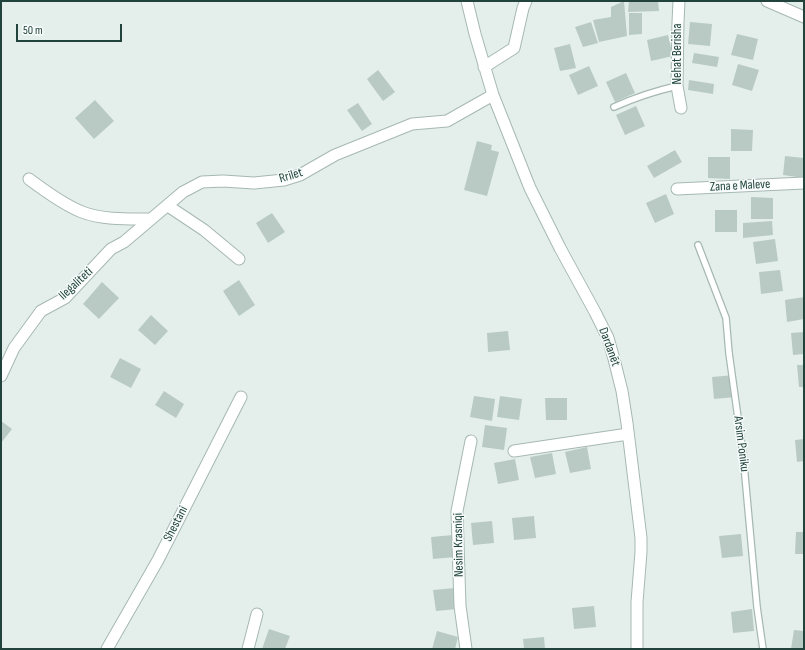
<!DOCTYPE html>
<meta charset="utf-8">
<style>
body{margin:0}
#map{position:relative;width:805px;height:650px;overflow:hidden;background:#e4efeb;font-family:"Sofia Sans Condensed",sans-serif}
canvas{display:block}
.frame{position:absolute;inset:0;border:2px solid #21433c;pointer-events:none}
.scale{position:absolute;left:16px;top:24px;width:106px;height:18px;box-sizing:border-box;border:2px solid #21433c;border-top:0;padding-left:5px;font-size:12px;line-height:14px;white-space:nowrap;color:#21433c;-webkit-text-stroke:3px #f6fbf9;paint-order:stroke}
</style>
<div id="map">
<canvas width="805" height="650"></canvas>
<div class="frame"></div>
<div class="scale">50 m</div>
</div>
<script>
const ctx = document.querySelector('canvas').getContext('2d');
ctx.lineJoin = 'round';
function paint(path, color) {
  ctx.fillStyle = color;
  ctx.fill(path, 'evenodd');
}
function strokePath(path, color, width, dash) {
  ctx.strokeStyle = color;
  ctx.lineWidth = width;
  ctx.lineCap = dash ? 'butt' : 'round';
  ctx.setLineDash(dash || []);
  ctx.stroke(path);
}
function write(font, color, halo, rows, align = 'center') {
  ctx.font = font + ' "Sofia Sans Condensed",sans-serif';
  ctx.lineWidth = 3;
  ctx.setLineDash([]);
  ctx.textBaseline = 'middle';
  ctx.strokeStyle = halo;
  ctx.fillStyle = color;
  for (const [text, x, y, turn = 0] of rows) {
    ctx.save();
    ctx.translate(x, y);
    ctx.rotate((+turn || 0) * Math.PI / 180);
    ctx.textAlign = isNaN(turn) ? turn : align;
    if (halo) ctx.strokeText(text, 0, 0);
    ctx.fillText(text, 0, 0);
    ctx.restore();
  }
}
const building = new Path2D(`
 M624,1L627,36L599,42L593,20L611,17V7Z
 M629,1H658L659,11L628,12Z
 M629,13H642V34L629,35Z
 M591,22L598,43L583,47L575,27Z
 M690,22L712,24L710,46L688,44Z
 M737,34L758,39L753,60L731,55Z
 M668,35L673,56L651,61L647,40Z
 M570,44L576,68L560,71L554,48Z
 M694,53L719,57L717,67L692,63Z
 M738,64L759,70L752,91L732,85Z
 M589,66L598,86L578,95L569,75Z
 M378,70L395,92L383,101L367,79Z
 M626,73L635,93L615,102L606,82Z
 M689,80L714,84L713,94L688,90Z
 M95,100L114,121L94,139L75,118Z
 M358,103L372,124L362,131L347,110Z
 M636,106L645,126L625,135L616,115Z
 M731,129L753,130L752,151H731Z
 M477,141L492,145L491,150L499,152L487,196L464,190Z
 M675,150L682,162L654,178L647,166Z
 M785,156L804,158V178L783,175Z
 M708,157H730V179L708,178Z
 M666,194L674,214L655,223L646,203Z
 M751,197L773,198V219H751Z
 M715,210H737V232H715Z
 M272,213L285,232L268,243L256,223Z
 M772,221L773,235L743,238V223Z
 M775,239L778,261L756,264L753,242Z
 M780,270L783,291L761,294L759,272Z
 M239,280L255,305L239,316L223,291Z
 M102,282L119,298L99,319L83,304Z
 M804,297V319L787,322L785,300Z
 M151,315L168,331L155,345L138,330Z
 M508,331L510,350L488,352L487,333Z
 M804,332V354L793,355L791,333Z
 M120,358L141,369L131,388L110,377Z
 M797,365H804V387H799Z
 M734,375L736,397L714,399L712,377Z
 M164,391L184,404L176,418L155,405Z
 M474,396L495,399L492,421L470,417Z
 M500,396L522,399L519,420L497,417Z
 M545,398H567V420H546Z
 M1,421L12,429L1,443Z
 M485,425L507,428L504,450L482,447Z
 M804,439V461L797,462L795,440Z
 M587,447L591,469L570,473L565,452Z
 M552,453L556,474L535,478L530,457Z
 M515,459L519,480L498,484L494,463Z
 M534,516L536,538L514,540L512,518Z
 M492,521L494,543L473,545L471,523Z
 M796,532H804V554H795Z
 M741,534L743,556L722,558L719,536Z
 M453,535L455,557L433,559L431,537Z
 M455,588L457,609L436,611L433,590Z
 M594,606L596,627L574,629L572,608Z
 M752,609L754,631L733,633L731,612Z
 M269,629L290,636L285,649H262Z
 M794,630L804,631V649H791Z
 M437,631L458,637L455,649H432Z
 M544,637L545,649H524L523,639Z`);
const service = new Path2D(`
 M614,107C634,98 655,91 677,86
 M698,245L726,318L729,353L743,454L757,607L763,649`);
const minor = new Path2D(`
 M467,1L475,34L493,95L530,188L560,248L595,312L608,338L614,359L622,391L627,423L641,538V552L637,602V649
 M679,1L678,22L677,86L681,108
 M767,1L804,17
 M484,67L514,48L523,8L526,1
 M29,179C45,191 64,205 82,212C103,220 128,219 150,219
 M677,189L804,183
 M168,206L204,230L239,259
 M1,376L14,348L41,311L65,298L111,249L124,242L183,192L202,182L223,181L254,183L284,180L300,175L335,155L412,124L447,121L493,95
 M514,451L628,434
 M107,649L158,560L241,397
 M248,649L257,614
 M466,649L460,606L457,511L471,441`);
const streetNames = [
 ["Nehat Berisha",678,54,-90],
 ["Rrilet",291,176,-17],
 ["Zana e Maleve",740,186,-3],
 ["Ilegaliteti",76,284,-43],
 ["Dardanët",609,347,70],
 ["Arsim Poniku",741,444,83],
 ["Shestani",176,524,-63],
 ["Nesim Krasniqi",459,545,-91]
];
paint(building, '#b9cac4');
strokePath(service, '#a6b8b3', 8);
strokePath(minor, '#a6b8b3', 13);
strokePath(service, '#fff', 5.5);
strokePath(minor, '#fff', 11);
write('13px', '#21433c', '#f6fbf9', streetNames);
</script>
